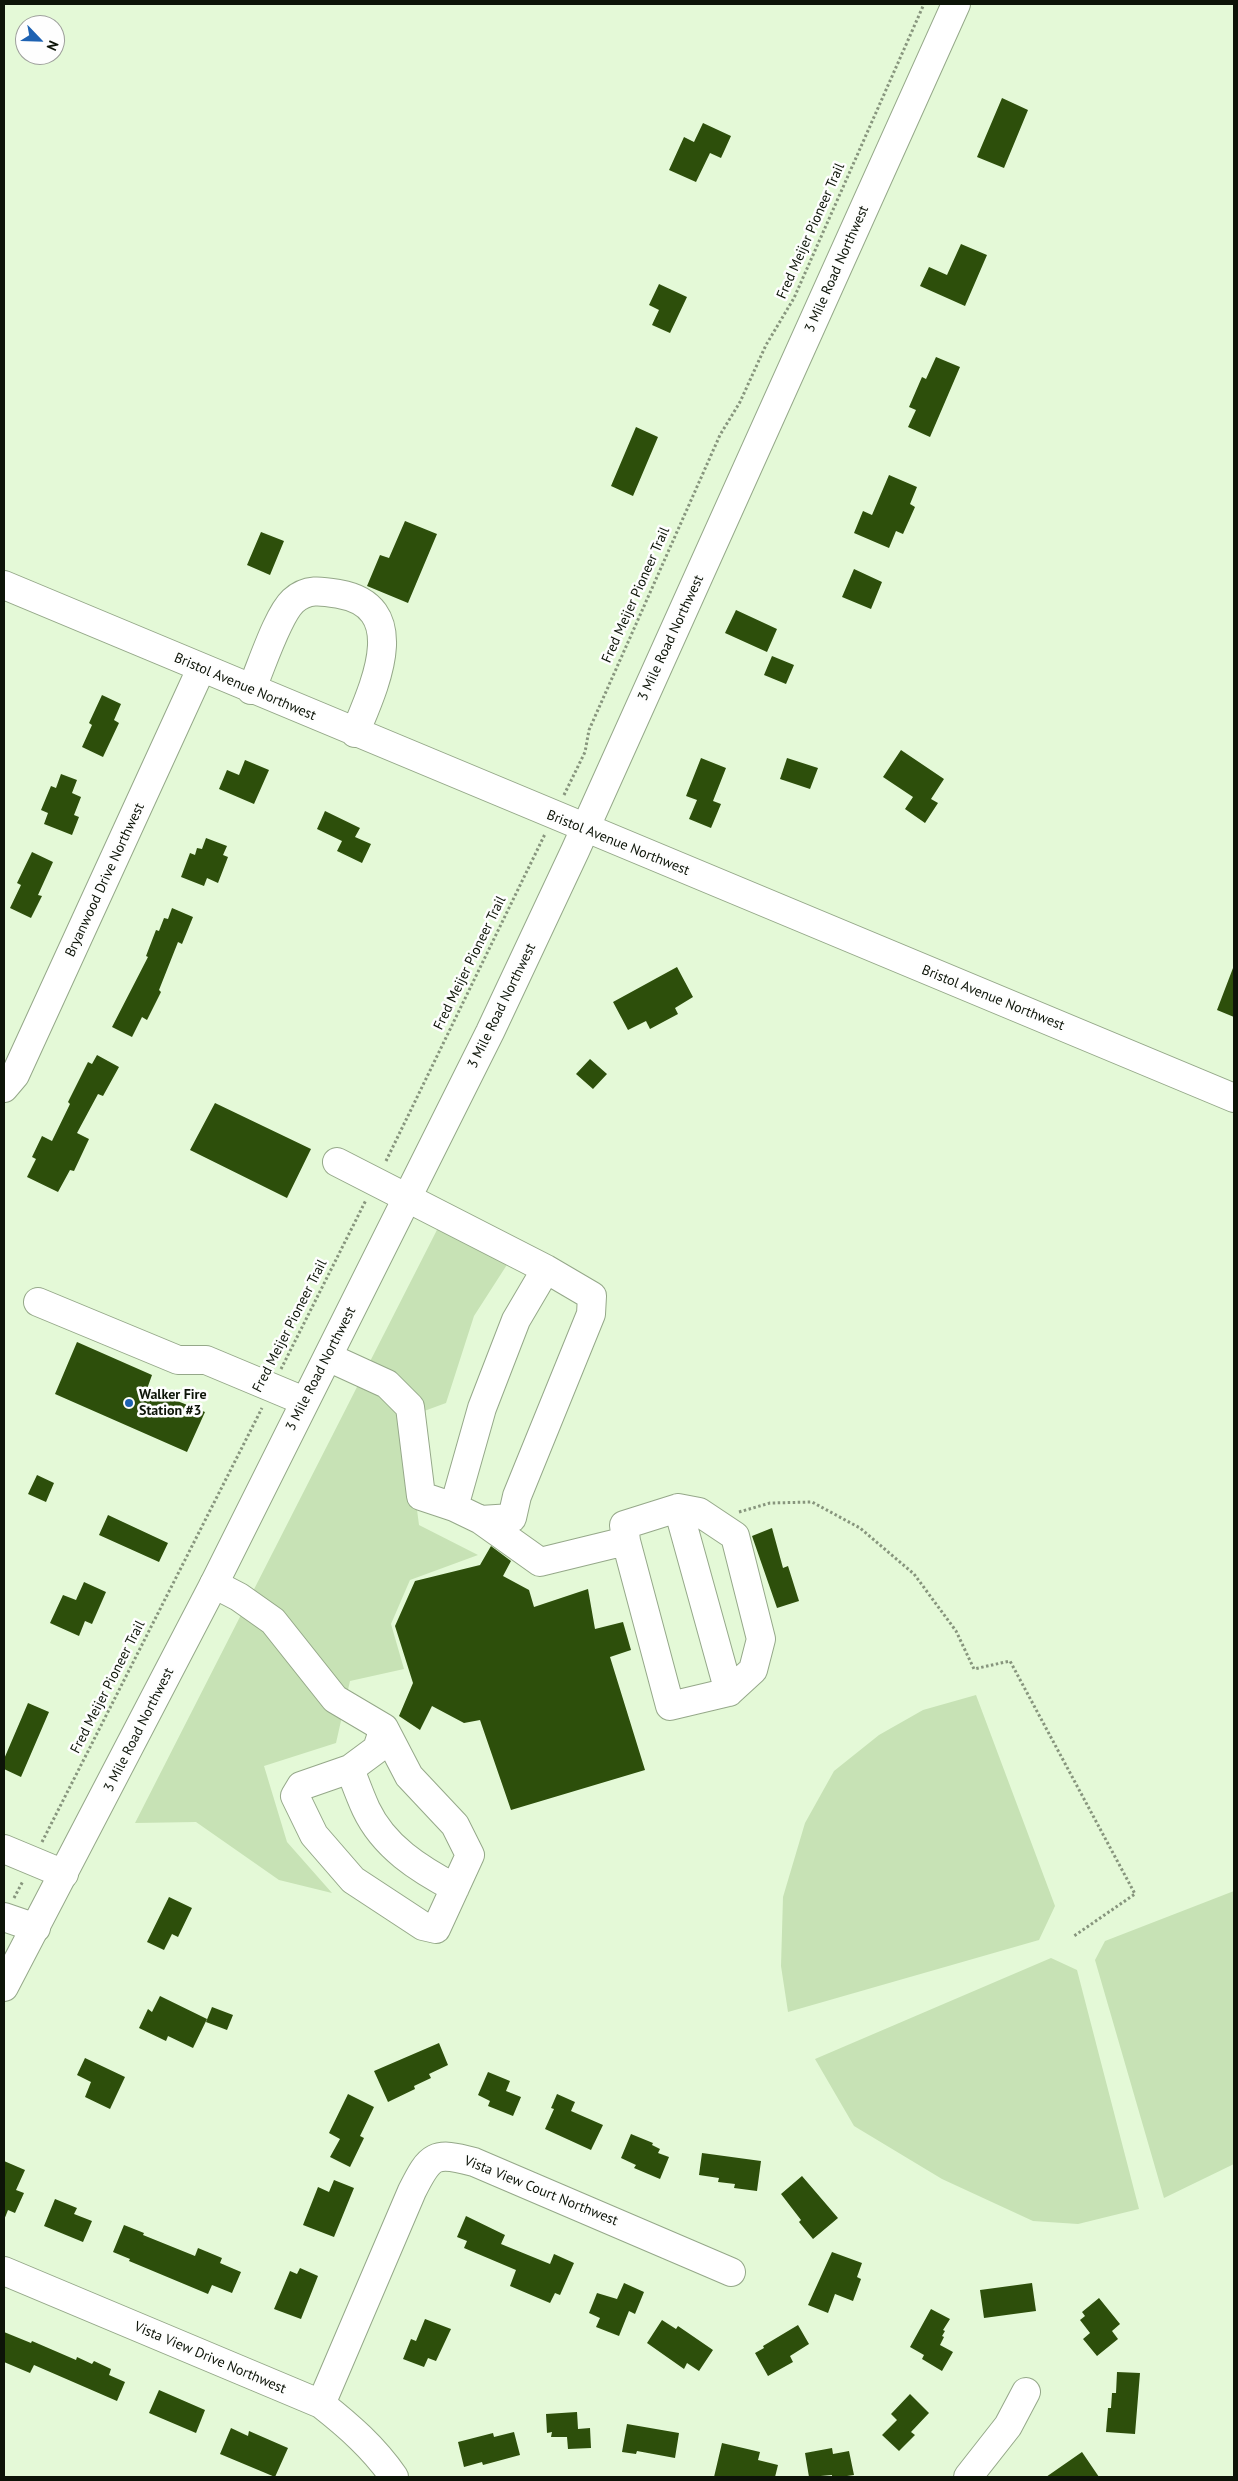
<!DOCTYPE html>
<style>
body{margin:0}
#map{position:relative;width:1238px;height:2481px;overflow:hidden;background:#e4f9d7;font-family:"PT Sans",sans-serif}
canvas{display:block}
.frame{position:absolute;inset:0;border:5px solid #0d1408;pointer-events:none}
.north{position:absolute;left:15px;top:15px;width:50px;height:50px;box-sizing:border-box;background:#fefefe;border:1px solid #9ea09c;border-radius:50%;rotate:114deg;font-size:14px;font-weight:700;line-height:20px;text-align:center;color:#0d1408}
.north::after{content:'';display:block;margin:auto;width:18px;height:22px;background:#1e62b2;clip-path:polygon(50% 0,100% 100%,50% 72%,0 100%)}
</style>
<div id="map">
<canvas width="1238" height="2481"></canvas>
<div class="frame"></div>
<div class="north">N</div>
</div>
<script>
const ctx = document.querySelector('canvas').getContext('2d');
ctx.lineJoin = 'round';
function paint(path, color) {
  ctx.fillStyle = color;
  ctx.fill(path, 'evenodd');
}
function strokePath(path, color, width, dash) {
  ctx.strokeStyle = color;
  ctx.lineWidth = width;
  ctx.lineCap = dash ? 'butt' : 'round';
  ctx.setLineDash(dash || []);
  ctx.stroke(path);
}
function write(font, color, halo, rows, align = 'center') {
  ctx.font = font + ' "PT Sans",sans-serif';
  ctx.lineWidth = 5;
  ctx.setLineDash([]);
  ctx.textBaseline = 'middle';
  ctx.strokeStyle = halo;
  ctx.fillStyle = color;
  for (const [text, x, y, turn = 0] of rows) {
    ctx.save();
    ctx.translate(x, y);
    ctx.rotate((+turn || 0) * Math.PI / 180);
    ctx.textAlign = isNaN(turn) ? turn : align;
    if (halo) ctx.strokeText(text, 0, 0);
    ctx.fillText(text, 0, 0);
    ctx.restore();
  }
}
const green = new Path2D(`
 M440,1224L510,1260L474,1316L446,1403L405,1418L419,1525L478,1555L410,1580L391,1624L404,1669L350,1681L336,1743L264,1766L287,1842L332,1893L279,1880L196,1822L135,1823Z
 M976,1695L1055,1906L1039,1940L788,2012L781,1966L783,1897L805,1823L834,1771L879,1735L923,1710Z
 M1234,1891V2164L1164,2198L1095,1960L1105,1941Z
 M1051,1958L1077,1970L1139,2209L1078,2224L1033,2221L942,2179L854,2126L815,2059Z`);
const building = new Path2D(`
 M1002,98L1028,110L1004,168L977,157Z
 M703,123L731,136L721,158L710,153L696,182L669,170L684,137L694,142Z
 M961,244L987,255L965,306L920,286L929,267L947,275Z
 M659,284L687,297L670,333L652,325L659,310L649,305Z
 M936,357L960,367L930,437L908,427L916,410L909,407L922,377L926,379Z
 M636,427L658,437L633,496L611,486Z
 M889,475L917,487L910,504L915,507L903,534L896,531L889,548L854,533L863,511L872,515Z
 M405,521L437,534L408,603L367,586L380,555L389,558Z
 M261,532L284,541L270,575L247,565Z
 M854,569L882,582L871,609L842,597Z
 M736,610L777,629L767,652L725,633Z
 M772,656L794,665L786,684L764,675Z
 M102,695L121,704L114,720L119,723L103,757L82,747L92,725L89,723Z
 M901,750L944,779L931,799L938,803L925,823L905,809L913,797L883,777Z
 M701,758L726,768L713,801L721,804L711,828L689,819L697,800L686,796Z
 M787,758L818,768L810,789L780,779Z
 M245,760L269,770L254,804L219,789L227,770L239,775Z
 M61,774L77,780L72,793L81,797L74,815L79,817L72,835L44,824L48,813L41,810L51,786L56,788Z
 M325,811L360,828L355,837L371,844L362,863L337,851L342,841L317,829Z
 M206,838L227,846L223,855L228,857L218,883L207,878L204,886L181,877L190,853L195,855L197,848L202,849Z
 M32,852L53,862L38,895L42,896L31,918L10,908L21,885L17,883Z
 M172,908L193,917L182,944L178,942L159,990L161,992L147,1020L142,1017L132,1037L112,1027L148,957L146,956L156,930L159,931L164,918L168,919Z
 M677,967L693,997L675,1008L678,1014L650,1029L646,1021L628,1030L613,1002Z
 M1233,968H1234V1017L1217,1010Z
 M97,1055L119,1067L103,1096L98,1094L77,1133L89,1139L74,1171L70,1170L58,1192L27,1177L36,1159L32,1157L42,1136L52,1141L70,1104L68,1102L88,1062L92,1064Z
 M590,1059L607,1074L593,1089L576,1074Z
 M215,1103L311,1149L287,1198L190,1150Z
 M77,1342L152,1375L147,1389L205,1412L187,1452L55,1394Z
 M37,1475L54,1483L46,1502L28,1494Z
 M108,1515L168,1543L159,1562L99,1535Z
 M772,1528L783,1568L788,1566L799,1601L777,1608L752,1536Z
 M491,1546L511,1561L503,1576L529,1590L534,1607L588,1589L595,1629L623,1622L631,1650L610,1657L645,1770L511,1810L480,1720L464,1723L432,1706L420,1730L399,1716L413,1683L395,1626L415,1581L480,1565Z
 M84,1582L106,1592L92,1624L85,1621L79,1636L50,1623L63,1595L76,1600Z
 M28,1703L49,1712L21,1777L4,1769V1759Z
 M169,1897L192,1908L178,1937L172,1934L164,1950L147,1942Z
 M160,1996L207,2019L193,2048L168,2036L166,2041L139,2028L148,2009L152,2012Z
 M212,2007L233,2015L227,2030L206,2022Z
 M439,2043L448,2065L429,2074L431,2078L414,2086L415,2089L388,2102L374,2071Z
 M85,2058L125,2077L110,2109L85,2097L91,2082L77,2075Z
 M488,2072L510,2081L506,2091L521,2097L513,2116L488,2106L490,2101L478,2095Z
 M348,2094L374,2107L360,2136L364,2138L350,2167L330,2157L340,2139L329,2133Z
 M557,2094L575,2102L571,2111L603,2125L591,2150L545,2129L554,2109L551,2108Z
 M631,2134L653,2143L652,2145L660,2149L658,2153L669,2157L660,2179L634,2168L636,2165L621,2158Z
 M702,2153L761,2161L757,2191L734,2188L735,2184L718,2182L719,2178L699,2175Z
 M4,2161L25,2170L16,2190L24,2193L15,2213L8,2210L4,2220Z
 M802,2176L838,2218L813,2239L799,2222L801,2220L781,2194Z
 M334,2180L354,2188L334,2237L303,2225L318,2187L329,2192Z
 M55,2199L77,2208L74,2214L92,2221L83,2242L44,2226Z
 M466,2216L505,2235L501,2244L550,2264L554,2254L574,2263L560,2295L555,2293L550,2303L510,2286L516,2270L464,2248L467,2241L457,2237Z
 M124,2225L144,2233L143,2235L195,2256L198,2248L222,2258L220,2263L241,2272L232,2293L212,2285L208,2294L129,2261L130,2259L113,2252Z
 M832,2252L862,2263L857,2277L861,2279L853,2301L835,2294L828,2313L808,2305Z
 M300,2268L318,2276L301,2319L274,2309L290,2271L297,2274Z
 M624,2283L644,2292L635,2314L629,2311L619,2336L596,2327L600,2318L589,2313L597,2293L617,2299Z
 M1032,2283L1036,2311L984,2318L980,2290Z
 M1099,2298L1120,2324L1112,2331L1118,2339L1097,2356L1083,2339L1090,2333L1080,2320L1085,2316L1082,2312Z
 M931,2309L950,2319L943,2330L945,2331L942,2336L944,2337L940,2345L953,2352L942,2371L922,2359L924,2355L910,2347Z
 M425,2319L451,2329L436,2361L428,2358L424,2367L403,2359L411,2339L416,2341Z
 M662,2320L676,2329L678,2326L713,2350L699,2371L687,2363L684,2369L647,2343Z
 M798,2325L809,2344L790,2356L793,2362L768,2376L755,2353L764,2348L763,2346Z
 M4,2332L31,2343L32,2341L76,2360L77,2357L92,2364L94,2361L111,2369L109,2375L125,2382L117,2401L34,2365L30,2373L4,2362Z
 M1117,2372L1140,2373L1135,2434L1106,2432L1108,2408H1111L1112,2393H1116Z
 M159,2390L205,2410L196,2433L149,2413Z
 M910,2394L929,2413L911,2432L915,2435L899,2451L882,2435L897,2420L891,2414Z
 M577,2412L578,2429L590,2428L591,2448L568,2449L567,2437H551L552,2432L547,2433L546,2414Z
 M627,2424L679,2433L675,2458L637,2451L636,2454L622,2452Z
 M231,2428L248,2436L249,2431L288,2448L275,2477L220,2454Z
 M514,2432L520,2455L483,2465L482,2462L464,2467L458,2442L493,2433L494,2437Z
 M722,2443L760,2452L758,2460L778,2465L775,2477H714Z
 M832,2448L833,2454L849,2451L854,2475L840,2477H832V2475L809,2477L805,2453Z
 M1082,2452L1099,2477H1046Z`);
const path = new Path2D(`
 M564,795L585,752L589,730L720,435L740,402L766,345L794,298L924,4
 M386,1161L545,834
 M281,1369L366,1200
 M739,1512L770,1503L812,1502L860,1528L914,1574L956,1631L974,1669L1010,1661L1135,1894L1074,1936
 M42,1842L262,1408
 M14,1898L23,1881`);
const minor = new Path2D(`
 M4,585L1234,1098
 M251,690C261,668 277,616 293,601C307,588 322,591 339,594C413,607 373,689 355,733
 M4,1088L15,1075L201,669
 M337,1162L546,1269L592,1296L591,1314L517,1496L512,1518L481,1520L454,1507
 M38,1302L178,1360H206L304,1401
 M328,1357L387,1384L410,1407L421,1496L454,1507L482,1408L516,1320L546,1269
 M678,1508L699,1512L735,1536L761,1639L753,1670L729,1692
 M481,1520L540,1562L626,1541L624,1525L678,1508L729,1692L670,1706L626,1541
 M214,1584L239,1597L273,1621L335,1699L384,1728L409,1776L455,1825L470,1855L436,1929L423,1926L353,1880L314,1835L295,1796L301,1786L350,1769L377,1749L384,1728
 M350,1769C355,1782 360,1796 366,1809C384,1847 419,1869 455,1888
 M4,1849L64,1874
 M4,1917L36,1928
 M4,2271L321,2404C349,2426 374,2448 394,2477
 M321,2404L412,2191C430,2155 434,2151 474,2162L731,2272
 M968,2477L1008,2426L1026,2392`);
const major = new Path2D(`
 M4,1987L214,1584L490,1032L575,851L956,4`);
const markers = [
 [129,1403,5,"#1e62b2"]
];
const streetNames = [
 ["Fred Meijer Pioneer Trail",811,231,-66],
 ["3 Mile Road Northwest",837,269,-66],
 ["Fred Meijer Pioneer Trail",636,595,-66],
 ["3 Mile Road Northwest",671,638,-65],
 ["Bristol Avenue Northwest",245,687,23],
 ["Bristol Avenue Northwest",618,843,22],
 ["Bryanwood Drive Northwest",105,880,-65],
 ["Fred Meijer Pioneer Trail",470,963,-64],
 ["Bristol Avenue Northwest",993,998,22],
 ["3 Mile Road Northwest",502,1006,-64],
 ["Fred Meijer Pioneer Trail",290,1326,-63],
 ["3 Mile Road Northwest",321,1369,-63],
 ["Fred Meijer Pioneer Trail",108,1687,-63],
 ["3 Mile Road Northwest",139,1730,-63],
 ["Vista View Court Northwest",541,2191,22],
 ["Vista View Drive Northwest",210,2358,23]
];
const poiNames = [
 ["Walker Fire",139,1395],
 ["Station #3",139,1411]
];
paint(green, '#c7e2b5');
paint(building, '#2d4f0b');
strokePath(minor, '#95a889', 30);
strokePath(major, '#95a889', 30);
strokePath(path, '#87957d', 3, [2.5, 2.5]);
strokePath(minor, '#fff', 28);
strokePath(major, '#fff', 28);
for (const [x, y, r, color] of markers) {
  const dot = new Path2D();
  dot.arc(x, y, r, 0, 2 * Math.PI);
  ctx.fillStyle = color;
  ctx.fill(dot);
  strokePath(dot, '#fefefe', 2);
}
write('14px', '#0d1408', '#fefefe', streetNames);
write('bold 14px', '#0d1408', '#fefefe', poiNames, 'left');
</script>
